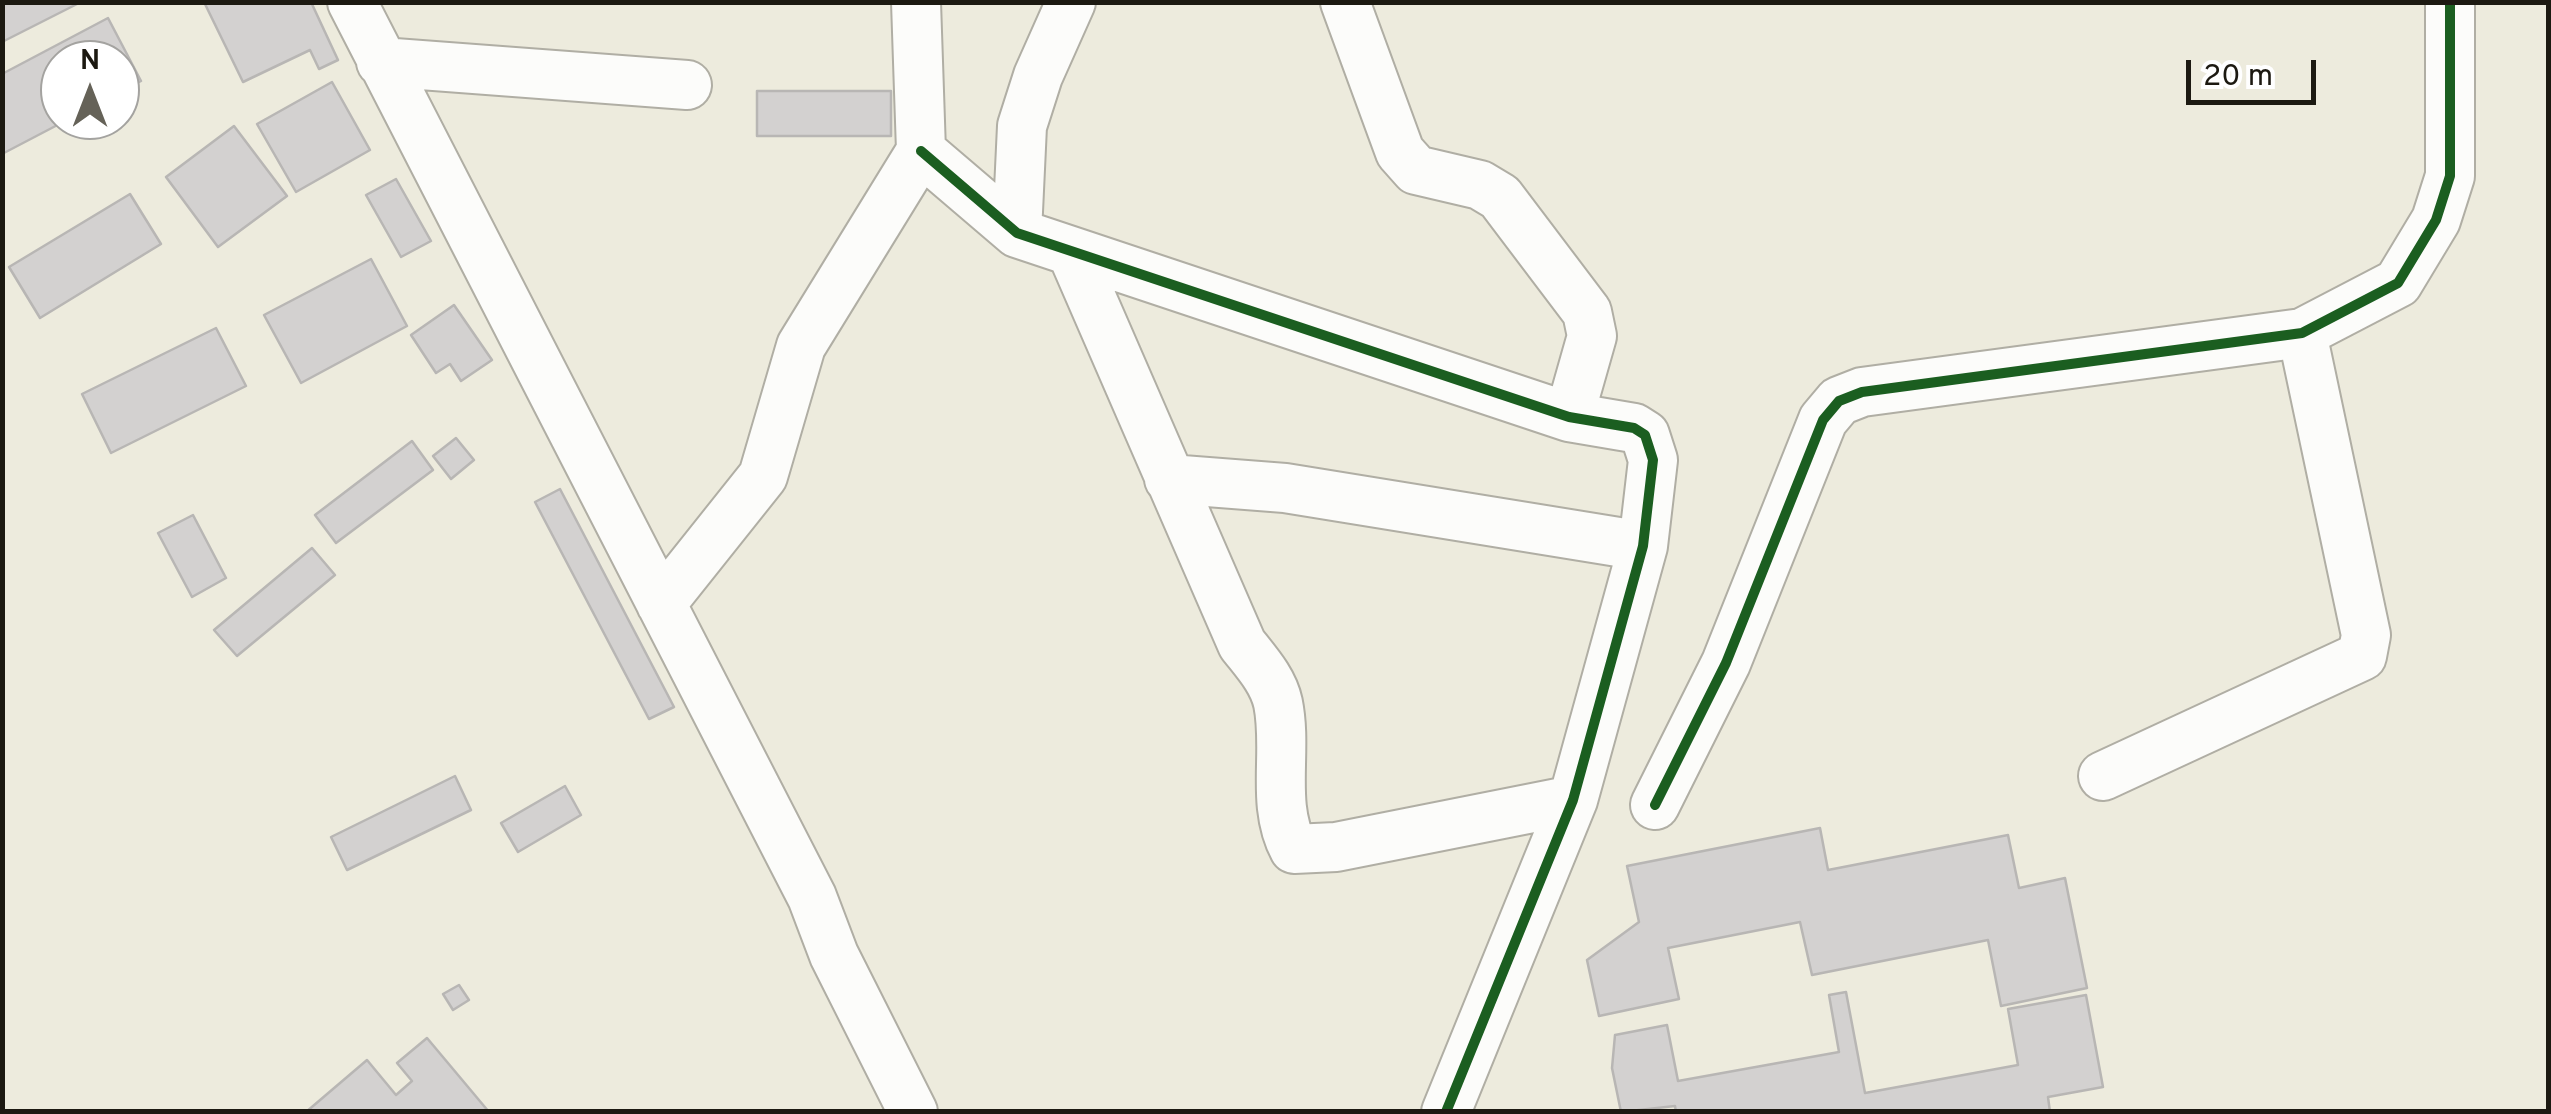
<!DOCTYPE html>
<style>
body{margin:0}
#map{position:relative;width:2551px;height:1114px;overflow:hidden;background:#edebdd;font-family:Overpass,sans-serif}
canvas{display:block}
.frame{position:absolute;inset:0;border:5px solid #1c1911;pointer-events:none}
.north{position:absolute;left:40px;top:40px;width:100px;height:100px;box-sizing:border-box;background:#fff;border:2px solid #a4a3a0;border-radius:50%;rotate:0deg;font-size:28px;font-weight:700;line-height:40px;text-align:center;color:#1c1911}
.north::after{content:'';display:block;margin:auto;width:35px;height:45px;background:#656258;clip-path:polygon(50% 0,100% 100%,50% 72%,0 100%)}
.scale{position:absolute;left:2186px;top:60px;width:130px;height:45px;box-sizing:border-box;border:5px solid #1c1911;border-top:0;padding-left:12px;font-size:30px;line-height:35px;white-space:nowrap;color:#1c1911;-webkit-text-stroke:8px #fff;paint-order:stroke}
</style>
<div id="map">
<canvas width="2551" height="1114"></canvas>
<div class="frame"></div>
<div class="north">N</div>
<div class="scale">20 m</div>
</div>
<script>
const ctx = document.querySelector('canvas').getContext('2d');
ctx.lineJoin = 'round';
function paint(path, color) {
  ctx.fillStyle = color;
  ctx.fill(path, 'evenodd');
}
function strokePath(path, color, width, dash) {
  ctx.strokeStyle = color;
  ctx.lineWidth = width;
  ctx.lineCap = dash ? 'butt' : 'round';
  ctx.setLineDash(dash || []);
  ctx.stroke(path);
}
const building = new Path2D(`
 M2,2H81L2,42Z
 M204,2H311L338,60L319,69L310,50L243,82Z
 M108,18L141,81L120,92V60H60V120H67L2,154V74Z
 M332,82L370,150L296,192L257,124Z
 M757,91H891V136H757Z
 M234,126L287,196L218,247L166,177Z
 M396,179L431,241L401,257L366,195Z
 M130,194L161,244L40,318L9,267Z
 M371,259L407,326L301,383L264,315Z
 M454,305L492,360L461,381L450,364L436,373L411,335Z
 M216,328L246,386L111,453L82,394Z
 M456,438L474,460L451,479L433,456Z
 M412,441L433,470L336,543L315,515Z
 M560,489L674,707L649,719L535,502Z
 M193,515L226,578L192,597L158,533Z
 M312,548L335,575L237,656L214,630Z
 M455,776L471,810L347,870L331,837Z
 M565,786L581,815L518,852L501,823Z
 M1820,828L1828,870L2008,835L2019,888L2065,878L2087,988L2001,1006L1988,940L1812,975L1800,922L1668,948L1679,999L1599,1016L1587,960L1639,922L1627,866Z
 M459,985L469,1000L453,1010L443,994Z
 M1846,992L1865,1093L2018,1065L2008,1009L2086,995L2103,1087L2048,1097L2050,1112H1676L1675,1106L1621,1112L1612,1068L1615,1035L1667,1025L1678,1081L1839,1052L1829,995Z
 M427,1038L489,1112H306L367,1060L396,1095L412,1081L397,1063Z`);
const street = new Path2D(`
 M352,2L812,897L834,955L913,1112
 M1345,2L1400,152L1416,170L1480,185L1500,197L1587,312L1592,336L1569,417
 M381,62L687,85
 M921,151L1017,233L1569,417L1634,428L1645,435L1653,460L1643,546L1573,800L1446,1112
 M1017,233L1022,126L1038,76L1071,2
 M1072,253L1242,644C1256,662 1273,680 1278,703C1288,752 1270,804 1294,849L1336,847L1573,800
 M1169,479L1285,488L1643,546
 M661,604L763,476L801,346L921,151L916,2
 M2103,776L2362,656L2366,635L2302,333
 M1655,805L1726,663L1823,420L1839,401L1862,392L2302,333L2398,283L2436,220L2450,176V2`);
const cycleway = new Path2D(`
 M921,151L1017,233L1569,417L1634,428L1645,435L1653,460L1643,546L1573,800L1446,1112
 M1655,805L1726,663L1823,420L1839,401L1862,392L2302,333L2398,283L2436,220L2450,176V2`);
paint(building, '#d3d1d0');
strokePath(building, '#b8b6b4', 2.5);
strokePath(street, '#b0aea4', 52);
strokePath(street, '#fcfcfa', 48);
strokePath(cycleway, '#1b5e20', 10);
</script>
